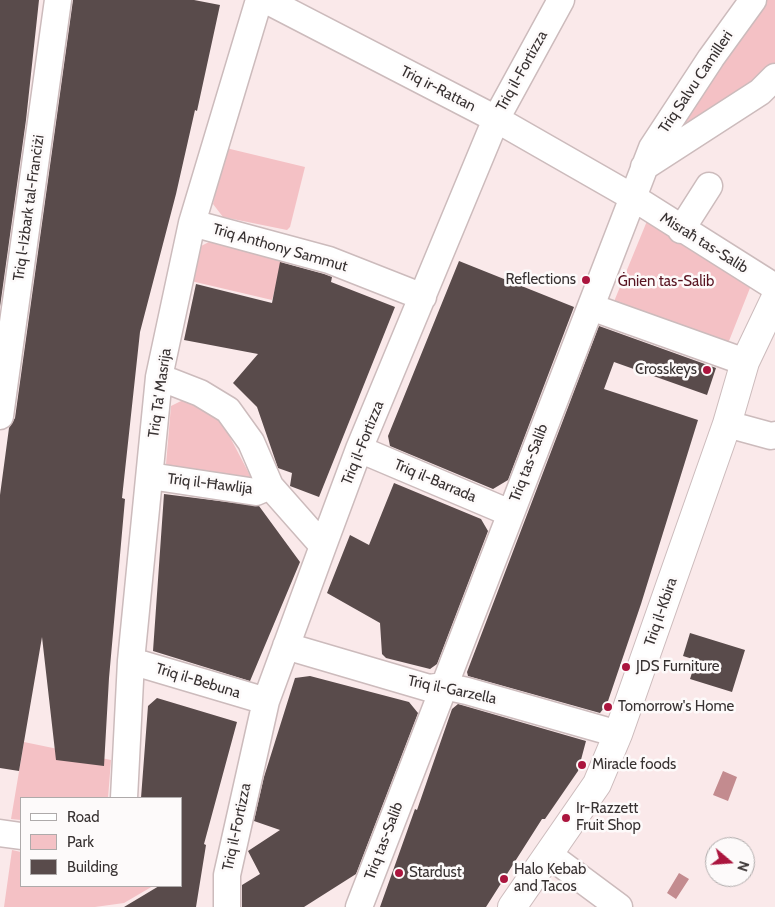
<!DOCTYPE html>
<meta charset="utf-8">
<style>
body{margin:0}
#map{position:relative;width:775px;height:907px;overflow:hidden;background:#fae9ea;font-family:Cabin,sans-serif}
canvas{display:block}
.legend{position:absolute;left:20px;top:797px;width:162px;height:90px;box-sizing:border-box;background:#fdfafa;border:1px solid #aeaaaa;margin:0;padding:6px 9px;list-style:none;font-size:15px;color:#383232}
.legend li{display:flex;align-items:center;gap:10px;height:25px}
.legend b{width:25px;border:1px solid #aeaaaa}
.north{position:absolute;left:705px;top:837px;width:50px;height:50px;box-sizing:border-box;background:#fdfafa;border:1px solid #aeaaaa;border-radius:50%;rotate:108deg;font-size:14px;font-weight:700;line-height:20px;text-align:center;color:#383232}
.north::after{content:'';display:block;margin:auto;width:18px;height:22px;background:#ab153e;clip-path:polygon(50% 0,100% 100%,50% 72%,0 100%)}
</style>
<div id="map">
<canvas width="775" height="907"></canvas>
<ul class="legend">
<li><b style="height:6px;background:#fff"></b>Road</li>
<li><b style="height:14px;background:#f4c1c5"></b>Park</li>
<li><b style="height:14px;background:#594b4b"></b>Building</li>
</ul>
<div class="north">N</div>
</div>
<script>
const ctx = document.querySelector('canvas').getContext('2d');
ctx.lineJoin = 'round';
function paint(path, color) {
  ctx.fillStyle = color;
  ctx.fill(path, 'evenodd');
}
function strokePath(path, color, width, dash) {
  ctx.strokeStyle = color;
  ctx.lineWidth = width;
  ctx.lineCap = dash ? 'butt' : 'round';
  ctx.setLineDash(dash || []);
  ctx.stroke(path);
}
function write(font, color, halo, rows, align = 'center') {
  ctx.font = font + ' Cabin,sans-serif';
  ctx.lineWidth = 5;
  ctx.setLineDash([]);
  ctx.textBaseline = 'middle';
  ctx.strokeStyle = halo;
  ctx.fillStyle = color;
  for (const [text, x, y, turn = 0] of rows) {
    ctx.save();
    ctx.translate(x, y);
    ctx.rotate((+turn || 0) * Math.PI / 180);
    ctx.textAlign = isNaN(turn) ? turn : align;
    if (halo) ctx.strokeText(text, 0, 0);
    ctx.fillText(text, 0, 0);
    ctx.restore();
  }
}
const green = new Path2D(`
 M766,0H775V64L661,148Z
 M226,148L305,167L290,227L287,230L223,217L213,204Z
 M647,221L750,288L727,346L613,304Z
 M213,240L284,257L272,300L191,281L201,246Z
 M185,399L221,420L253,481L165,476L171,406Z
 M24,742L111,760L108,798H21V820L11,819Z
 M12,850L21,852V886H153L124,903L95,907H4Z`);
const water = new Path2D(`
 M723,771L737,777L728,801L713,795Z
 M679,873L689,879L676,899L667,893Z`);
const building = new Path2D(`
 M0,0H39L26,120L0,307Z
 M73,0H194L220,5L197,111L195,110L176,194L140,332L122,498L125,499L109,678L104,766L56,760L42,637L19,771L0,768V495L9,428L15,418Z
 M459,261L574,307L508,480L493,489L390,446L388,436Z
 M280,262L324,274L332,277L331,282L395,307L319,497L290,486L292,473L278,468L257,407L233,383L258,354L184,340L196,284L272,303Z
 M599,326L716,368L707,395L614,362L604,389L698,420L641,604L607,704L600,713L468,676L467,672Z
 M394,483L481,519L488,531L437,664L430,669L386,658L382,654L380,623L327,593L350,535L369,545Z
 M164,494L259,506L300,562L250,681L153,651Z
 M690,633L745,650L732,692L690,679L696,660L683,656Z
 M310,676L409,702L418,713L356,874L304,907H242V885L260,874L248,851L280,830L254,821L264,777L295,678Z
 M157,698L237,722L204,844L206,845L196,907H124L159,886H181V798H141L148,706Z
 M458,704L586,741L578,771L545,819H542L486,907H380L415,809L417,810L452,709Z`);
const minor = new Path2D(`
 M266,0L496,119L634,198L775,287
 M644,167L760,92L775,77
 M192,223L329,260L423,297
 M681,230L709,186
 M591,307L745,362
 M159,377L200,393L228,410L251,442L270,486L323,546
 M0,416L58,0
 M727,424L771,436L775,435
 M359,449L510,513
 M150,476L256,492L270,486
 M286,646L429,688L444,686L467,691L618,734
 M131,661L266,701
 M124,798L131,661L159,377L192,223L259,0
 M0,833L21,836
 M549,855L619,907
 M227,907V875L266,701L323,546L359,449L496,119L561,0
 M359,907L652,148L711,58L753,0`);
const major = new Path2D(`
 M512,907L597,784L618,734L727,424L745,362L775,299`);
const markers = [
 [586,280,5,"#ab153e"],
 [707,370,5,"#ab153e"],
 [626,667,5,"#ab153e"],
 [608,707,5,"#ab153e"],
 [582,765,5,"#ab153e"],
 [566,818,5,"#ab153e"],
 [399,873,5,"#ab153e"],
 [504,879,5,"#ab153e"]
];
const streetNames = [
 ["Triq il-Fortizza",522,71,-61],
 ["Triq Salvu Camilleri",696,82,-56],
 ["Triq ir-Rattan",438,89,27],
 ["Triq l-Iżbark tal-Franċiżi",29,208,-82],
 ["Misraħ tas-Salib",704,243,32],
 ["Triq Anthony Sammut",280,248,16],
 ["Triq Ta' Masrija",160,393,-82],
 ["Triq il-Fortizza",363,443,-68],
 ["Triq tas-Salib",529,463,-69],
 ["Triq il-Barrada",435,481,23],
 ["Triq il-Ħawlija",210,484,7],
 ["Triq il-Kbira",661,612,-71],
 ["Triq il-Bebuna",198,681,17],
 ["Triq il-Garzella",452,690,12],
 ["Triq il-Fortizza",237,827,-78],
 ["Triq tas-Salib",384,841,-69]
];
const poiNames = [
 ["Reflections",576,280,"right"],
 ["Crosskeys",697,370,"right"],
 ["JDS Furniture",636,667],
 ["Tomorrow's Home",618,707],
 ["Miracle foods",592,765],
 ["Ir-Razzett",576,809],
 ["Fruit Shop",576,826],
 ["Halo Kebab",514,870],
 ["and Tacos",514,887],
 ["Stardust",409,873]
];
const parkNames = [
 ["Ġnien tas-Salib",666,282]
];
paint(green, '#f4c1c5');
paint(water, '#c38b8f');
paint(building, '#594b4b');
strokePath(minor, '#ccbbbc', 29);
strokePath(major, '#ccbbbc', 30);
strokePath(minor, '#fff', 26);
strokePath(major, '#fff', 28);
for (const [x, y, r, color] of markers) {
  const dot = new Path2D();
  dot.arc(x, y, r, 0, 2 * Math.PI);
  ctx.fillStyle = color;
  ctx.fill(dot);
  strokePath(dot, '#fdfafa', 2);
}
write('15px', '#383232', '#fdfafa', streetNames);
write('15px', '#383232', '#fdfafa', poiNames, 'left');
write('15px', '#591522', '#fdfafa', parkNames);
</script>
